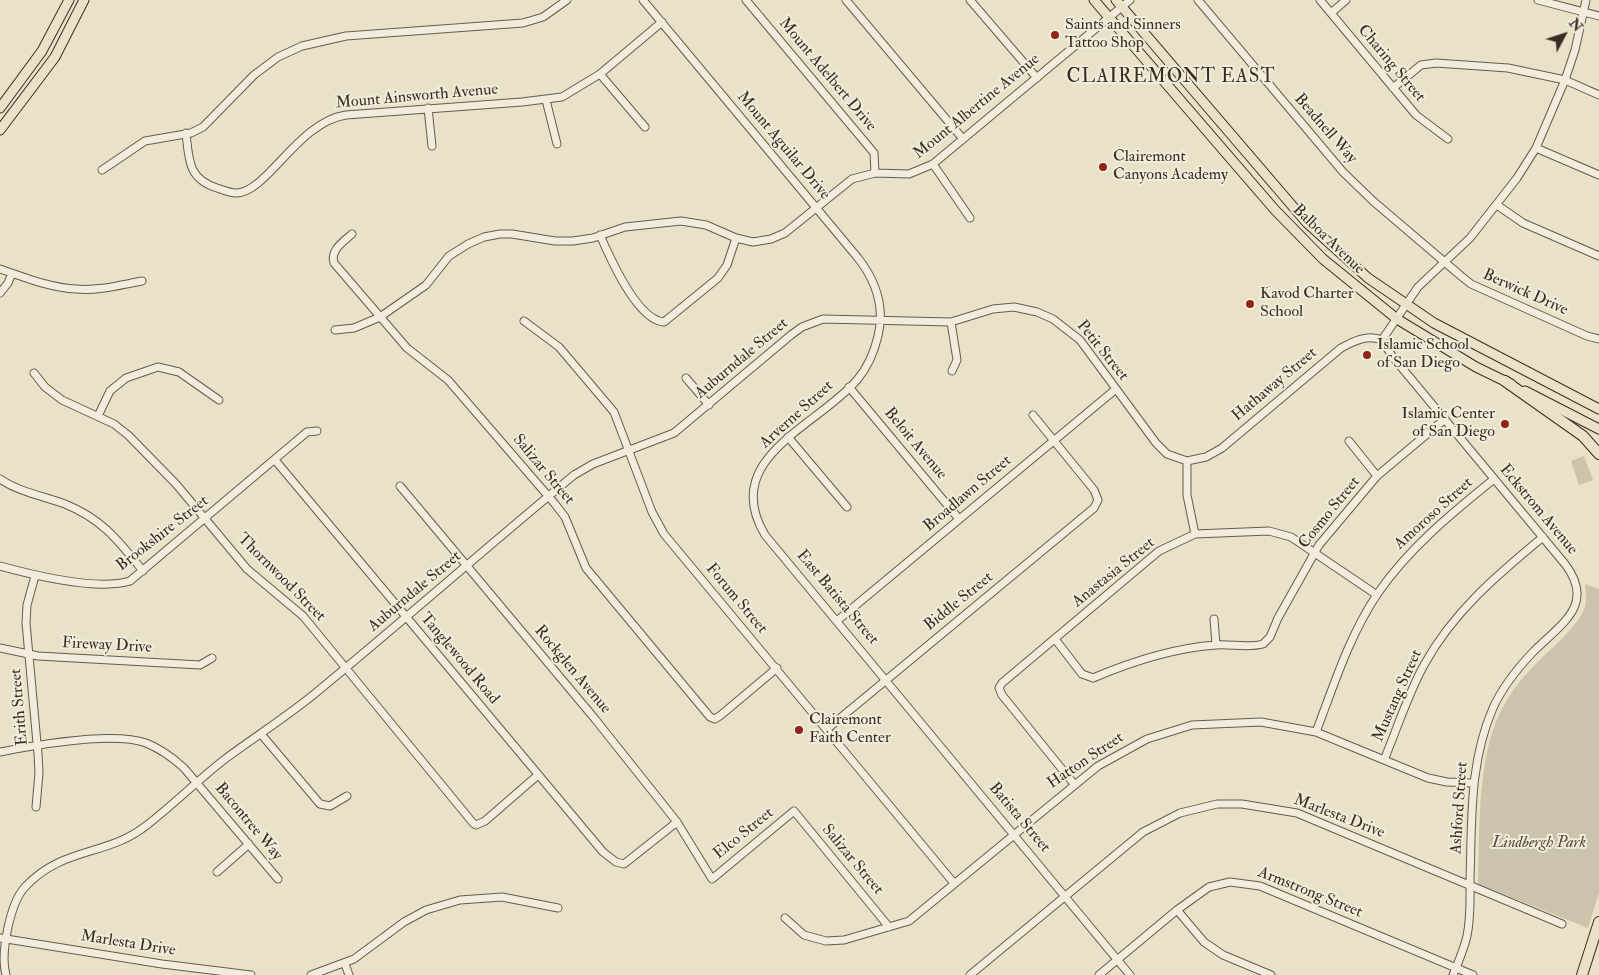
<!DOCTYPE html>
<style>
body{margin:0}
#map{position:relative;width:1599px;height:975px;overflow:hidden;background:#e9e2c8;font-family:"IM FELL Double Pica",serif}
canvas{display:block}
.north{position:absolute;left:1539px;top:10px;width:50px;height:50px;-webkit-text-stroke:4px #f1ecdb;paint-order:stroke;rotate:50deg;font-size:14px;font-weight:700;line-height:20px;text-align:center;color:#3a2e23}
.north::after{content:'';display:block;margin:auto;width:18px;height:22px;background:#3a2e23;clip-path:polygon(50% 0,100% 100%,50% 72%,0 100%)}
</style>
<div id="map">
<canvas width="1599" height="975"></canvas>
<div class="north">N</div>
</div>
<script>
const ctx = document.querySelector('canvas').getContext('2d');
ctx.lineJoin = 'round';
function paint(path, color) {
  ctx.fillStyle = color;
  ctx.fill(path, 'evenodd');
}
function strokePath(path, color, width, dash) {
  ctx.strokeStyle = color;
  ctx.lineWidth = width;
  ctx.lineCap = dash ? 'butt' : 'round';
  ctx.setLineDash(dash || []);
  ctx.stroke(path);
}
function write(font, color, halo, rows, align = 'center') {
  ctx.font = font + ' "IM FELL Double Pica",serif';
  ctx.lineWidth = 4;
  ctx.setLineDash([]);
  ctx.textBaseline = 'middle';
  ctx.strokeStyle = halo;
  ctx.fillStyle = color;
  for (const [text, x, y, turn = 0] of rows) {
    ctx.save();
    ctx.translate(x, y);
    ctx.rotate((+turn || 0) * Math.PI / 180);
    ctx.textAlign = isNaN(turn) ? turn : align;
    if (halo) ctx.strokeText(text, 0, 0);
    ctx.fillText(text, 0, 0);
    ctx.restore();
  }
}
const green = new Path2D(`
 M1584,456L1593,480L1579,485L1571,461Z
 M1585,584L1599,589V893L1588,928L1478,884C1480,829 1476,747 1507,700C1513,690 1521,679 1530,670C1546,652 1577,629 1585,607C1587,599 1586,591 1585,584Z`);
const minor = new Path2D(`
 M643,0L858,258C876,281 885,307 878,336C874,353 868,367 857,380C818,426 719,458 765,535L1130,975
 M746,0L874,153L875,173
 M846,0L963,139
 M970,0L1037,78
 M1198,0L1343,172L1373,201L1461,276L1471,284L1587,336L1599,339
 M1320,0L1416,115L1448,139
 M1538,0L1599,16
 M1331,13L1346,0
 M600,74L645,127
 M1393,88L1421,65L1436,63L1508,68L1565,80L1599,95
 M546,100L557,144
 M428,108L432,146
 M186,133C189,160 188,179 217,188C223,190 230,193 236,193C267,193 298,122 346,115L522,102L562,97L600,74L662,22
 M1536,148L1599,175
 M933,164L970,218
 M102,170L145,141L191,133L203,127L254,75L278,57L302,46L346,36L523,23L543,17L567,0
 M1497,205L1523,223L1599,256
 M352,234C343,242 330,250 334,263L407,348L448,380L555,504L565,517L586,568L710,717L715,719L721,715L777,668
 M600,235C610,258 637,320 664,322L718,278L727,265L736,238
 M0,269C24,277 50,288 76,289C98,291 120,285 142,281
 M0,293L8,283L12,273
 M524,321L559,347L614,412L652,512L664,534L953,882
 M951,322L957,360L952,371
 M335,330L354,328L380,317L426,285L449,256L468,244L484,237L500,234H512L555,241H573L593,238L625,227L681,221L706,225L736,238L753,242L771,239L785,233L852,179L875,173L909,174L933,164L1130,0
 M1382,340L1392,356L1565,564C1597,606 1559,625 1532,653C1517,669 1502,688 1493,708C1469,763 1472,821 1470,879C1470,898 1471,917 1467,936C1464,949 1458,963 1453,975
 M1382,340L1418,287L1470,238L1517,178L1536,148L1565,80L1575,50L1586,0
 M34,373L45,387L62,400L114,424L128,435L176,484L247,569L303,616L473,823L476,825L485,821L538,775
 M686,378L709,405
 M849,387L959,519
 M98,416L110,391L126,378L158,367L179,372L219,400
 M788,437L847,507
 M1349,441L1377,476
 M275,460L603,852L616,862L624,864L677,822
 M1187,461V495L1195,534
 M0,479C19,492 43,496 65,504C102,519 118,540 143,571
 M400,486L595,719L677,822L712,879L794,811L889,927
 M0,566C33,575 97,591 130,581L307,432L317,431
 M35,576L27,605L26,623L38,754L39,773L36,807
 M1214,619L1216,645
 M838,620L1116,389
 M1055,639L1082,674L1093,678C1133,661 1173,648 1216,645C1231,644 1249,648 1263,644L1270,637L1278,618L1319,545L1377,476L1445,419
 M0,648L38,656L200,665L212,658
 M827,729L1094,508L1098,500L1094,490L1033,415
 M1316,732C1334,685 1349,636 1378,593C1409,548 1452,513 1494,479
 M261,734L320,804L330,806L347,796
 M0,752C36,745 112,731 146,743C161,749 172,757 184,768L278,879
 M1384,760C1397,729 1408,694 1424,665C1453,612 1497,575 1543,537
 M1074,784L1002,695L999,688L1002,683L1159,551L1195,534L1269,531L1291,537L1377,595
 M217,872L249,844
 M1177,910L1204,942L1223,955L1271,975
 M785,918L804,935L826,941L844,940L909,921L1098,766L1147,739L1192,725L1261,722L1316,732L1428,778L1447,782L1473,783
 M0,938L162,964L251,975
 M345,964L349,975
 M6,975C0,954 10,903 25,887C63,846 107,857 147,825C174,804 198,780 225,759C256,736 288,716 318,691C404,620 488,546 574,475L593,464L674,433L791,335L802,327L823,319L951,322L993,309L1014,307L1037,312L1053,319L1080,340L1156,443L1167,454L1187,461L1206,457L1222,448L1341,348C1354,341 1368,334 1382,340
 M311,975L354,959L404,922L426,910L460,900L502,897L558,908
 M970,975L1143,832L1180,813L1217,804H1242L1297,813L1562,924
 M1099,975L1177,910L1209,887L1230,882L1260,886L1473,975`);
const major = new Path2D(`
 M1094,0L1275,210L1323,259L1397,319L1476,367L1511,384
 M1116,0L1307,223L1368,278L1434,323L1599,409
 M0,108L42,51L69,0
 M0,130L55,57L84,0
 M1525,391L1599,429`);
const highway = new Path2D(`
 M1505,381L1583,436L1599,454
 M1582,975L1599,922`);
const markers = [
 [1055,35,5,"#8f2418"],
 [1103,167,5,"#8f2418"],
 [1250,304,5,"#8f2418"],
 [1367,355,5,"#8f2418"],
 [1505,424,5,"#8f2418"],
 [799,730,5,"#8f2418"]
];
const poiNames = [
 ["Saints and Sinners",1065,26],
 ["Tattoo Shop",1065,44],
 ["Clairemont",1113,158],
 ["Canyons Academy",1113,176],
 ["Kavod Charter",1260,295],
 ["School",1260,313],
 ["Islamic School",1377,346],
 ["of San Diego",1377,364],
 ["Islamic Center",1495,415,"right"],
 ["of San Diego",1495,433,"right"],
 ["Clairemont",809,721],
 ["Faith Center",809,739]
];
const streetNames = [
 ["Charing Street",1391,64,50],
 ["Mount Adelbert Drive",827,75,50],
 ["Mount Ainsworth Avenue",417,97,-5],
 ["Mount Albertine Avenue",977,107,-39],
 ["Beadnell Way",1325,129,49],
 ["Mount Aguilar Drive",783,146,50],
 ["Balboa Avenue",1328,240,44],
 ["Berwick Drive",1525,293,24],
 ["Petit Street",1102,351,51],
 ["Auburndale Street",742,359,-40],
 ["Hathaway Street",1275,385,-40],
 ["Arverne Street",797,415,-42],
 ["Beloit Avenue",915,444,50],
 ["Salizar Street",543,470,50],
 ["Broadlawn Street",968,494,-40],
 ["Eckstrom Avenue",1538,510,50],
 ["Cosmo Street",1330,513,-51],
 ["Amoroso Street",1434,514,-42],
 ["Brookshire Street",163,534,-38],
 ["Anastasia Street",1114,573,-39],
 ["Thornwood Street",281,578,45],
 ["Auburndale Street",415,592,-40],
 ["East Batista Street",837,598,50],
 ["Forum Street",736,599,50],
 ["Biddle Street",959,602,-39],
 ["Fireway Drive",107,646,3],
 ["Tanglewood Road",459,659,50],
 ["Rockglen Avenue",572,670,50],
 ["Mustang Street",1398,696,-66],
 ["Erith Street",20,707,-95],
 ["Hatton Street",1086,761,-34],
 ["Ashford Street",1460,808,-86],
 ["Marlesta Drive",1339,817,21],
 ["Batista Street",1019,818,50],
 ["Bacontree Way",248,822,50],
 ["Elco Street",744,834,-39],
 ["Salizar Street",852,860,50],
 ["Armstrong Street",1310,893,22],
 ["Marlesta Drive",128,944,9]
];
const parkNames = [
 ["Lindbergh Park",1539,844]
];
const quarterNames = [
 ["CLAIREMONT EAST",1171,78]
];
paint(green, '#cbc3ac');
strokePath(minor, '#665b4c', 9);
strokePath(major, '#3a2e23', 11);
strokePath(highway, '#3a2e23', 12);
strokePath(minor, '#f1ecdb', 7);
strokePath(major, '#e9e2c8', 9);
strokePath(highway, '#e9e2c8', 10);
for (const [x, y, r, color] of markers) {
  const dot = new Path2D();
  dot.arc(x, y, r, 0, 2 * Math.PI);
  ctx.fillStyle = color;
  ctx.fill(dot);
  strokePath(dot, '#f1ecdb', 2);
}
write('16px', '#3a2e23', '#f1ecdb', poiNames, 'left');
write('16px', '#3a2e23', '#f1ecdb', streetNames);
write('italic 16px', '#574c3e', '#f1ecdb', parkNames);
ctx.letterSpacing = '1px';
write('19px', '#3a2e23', '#f1ecdb', quarterNames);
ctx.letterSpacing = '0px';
</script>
